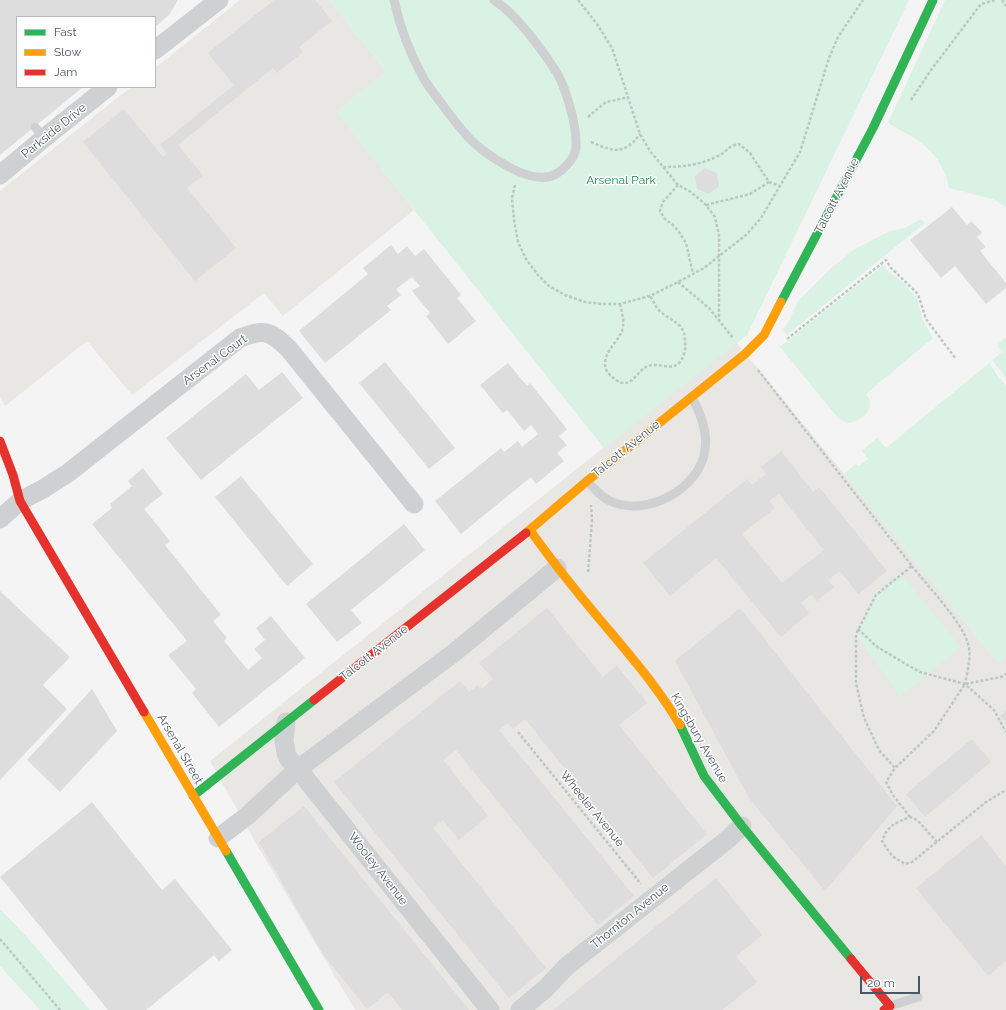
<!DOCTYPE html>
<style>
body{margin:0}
#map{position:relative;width:1006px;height:1010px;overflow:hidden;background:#f4f4f4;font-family:Raleway,sans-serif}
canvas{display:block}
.legend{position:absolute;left:16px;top:16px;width:140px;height:72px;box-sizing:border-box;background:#fff;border:1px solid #b7bbc0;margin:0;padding:5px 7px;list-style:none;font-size:12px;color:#4a5661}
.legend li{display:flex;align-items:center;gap:8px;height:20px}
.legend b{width:20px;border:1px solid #b7bbc0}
.scale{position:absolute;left:860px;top:976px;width:60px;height:18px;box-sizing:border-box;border:2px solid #4a5661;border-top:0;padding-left:5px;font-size:12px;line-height:14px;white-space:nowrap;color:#4a5661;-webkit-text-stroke:3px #fff;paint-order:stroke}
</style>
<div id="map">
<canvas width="1006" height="1010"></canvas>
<ul class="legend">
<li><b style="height:5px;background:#30b455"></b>Fast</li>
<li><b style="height:5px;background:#ff9f0a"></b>Slow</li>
<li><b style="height:5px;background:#e5322d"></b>Jam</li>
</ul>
<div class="scale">20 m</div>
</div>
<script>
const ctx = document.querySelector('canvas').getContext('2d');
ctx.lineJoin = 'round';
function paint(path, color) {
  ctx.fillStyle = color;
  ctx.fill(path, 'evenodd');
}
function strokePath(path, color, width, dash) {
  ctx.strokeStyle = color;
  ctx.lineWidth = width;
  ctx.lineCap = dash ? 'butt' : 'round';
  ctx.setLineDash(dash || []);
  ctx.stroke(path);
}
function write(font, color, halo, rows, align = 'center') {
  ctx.font = font + ' Raleway,sans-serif';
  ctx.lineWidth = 3;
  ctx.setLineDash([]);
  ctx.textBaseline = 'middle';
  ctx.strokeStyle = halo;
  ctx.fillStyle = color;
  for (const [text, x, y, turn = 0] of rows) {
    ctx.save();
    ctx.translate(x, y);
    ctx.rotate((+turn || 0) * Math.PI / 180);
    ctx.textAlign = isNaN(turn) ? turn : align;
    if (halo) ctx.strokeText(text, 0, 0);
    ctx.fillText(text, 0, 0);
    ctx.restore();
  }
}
const commercial = new Path2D(`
 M240,0H329L386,71L337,112L414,210L283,316L264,293L132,395L87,341L5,406L0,397V191L131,87H155V68Z
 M736,342L998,662L1006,656V1010H355L257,845L210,761Z`);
const green = new Path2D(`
 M329,0H909L747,335L604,448L336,112L386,71Z
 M945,0H1006V207L993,199L949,188C942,151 918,140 888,123Z
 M921,219L925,223L787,335L783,330L789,321L798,301L829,270L855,249L890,231L905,228Z
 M883,265L891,274L903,282L918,299L922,318L933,338L866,394C874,404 869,415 858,420C855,422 851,423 848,423C846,422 842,420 839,419L780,347Z
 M1006,338V378L992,360L1002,352L997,345Z
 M989,363L999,378L1006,385V656L998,662L844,474L856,464L859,466L868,459L862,451L877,438L886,448Z
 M901,574L961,647L900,697L856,634L876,595Z
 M0,909L26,936L90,1010H40L0,966Z`);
const building = new Path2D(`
 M0,0H178L169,15L155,27V17H17V87H83L0,155Z
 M274,0H315L332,21L299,47L303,52L277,73L273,68L178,145L203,175L187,188L236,248L195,281L83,142L124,109L163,157L167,154L160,145L234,85L208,53Z
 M705,168L717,173L719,186L709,194L697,189L695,176Z
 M952,207L967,225L972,221L982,233L977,237L986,247L980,251L1006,283V288L986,304L955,266L941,278L910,240Z
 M391,245L398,254L407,246L415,256L424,249L461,295L457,298L476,321L448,344L426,316L430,313L412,291L420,286L412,277L396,289L401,295L387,306L391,310L325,363L299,331L368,274L363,268Z
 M385,362L455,448L429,469L359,383Z
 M508,363L527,386L530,383L567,429L559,436L567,445L557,453L564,461L536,484L531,477L461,534L435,501L501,448L504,452L518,441L522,447L538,434L531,425L524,431L507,410L503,413L480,385Z
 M282,372L303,398L201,480L166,438L246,374L259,390Z
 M781,451L813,492L819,487L887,571L858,594L840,571L828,580L834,587L817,601L812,594L801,603L809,613L781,637L716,558L670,596L643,563L747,479L752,485L766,474L761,467ZM779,494L824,550L782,583L742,534L775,508L769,501Z
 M143,468L163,494L144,509L170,541L165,545L221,615L213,621L227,638L224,641L248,670L262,658L254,649L265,640L256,628L271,616L305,658L219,727L192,693L196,689L168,655L187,641L92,524L112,508L110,504L132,486L128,481Z
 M241,476L313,564L287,586L215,497Z
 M404,524L425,550L351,610L362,623L337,642L306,604Z
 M0,591L70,657L43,685L67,709L0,780Z
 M547,608L603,677L617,666L647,703L619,725L707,834L653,878L525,719L513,729L508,723L499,730L634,896L598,925L456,750L443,760L488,816L459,840L443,820L433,828L546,968L509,998L334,782L460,681L469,692L478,685L482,689L493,679L479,663Z
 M740,608L897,806L825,891L749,798L675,661Z
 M92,689L117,731L60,792L27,760Z
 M1006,711V722L1000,716Z
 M972,739L991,762L925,817L906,794Z
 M92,802L162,890L175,879L232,950L219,961L214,955L146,1010H108L0,877Z
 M304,806L469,1010H402L388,992L367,1009L322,953L259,842Z
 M981,835L1006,866V961L988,976L916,888Z
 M716,878L762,935L736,956L757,982L722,1010H553Z`);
const path = new Path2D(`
 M578,0L597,24L612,48L640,134L650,151L678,185L691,192L706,205L715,217L719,235V321
 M1002,0L1006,6
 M911,100L931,70L981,4L995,0
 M588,117L606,102L629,97
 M591,142C613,152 625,155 640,134
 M663,167C683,167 700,165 718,156C727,152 727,146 739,144L750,153L769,182L780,186
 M515,185L512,198L514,220L518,242L526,259L538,275L549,286L565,295L585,302L602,304H620L650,296L678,282L704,268L719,256L746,235L761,218L800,152L829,58L838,37L863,0
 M678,185L663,202L660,211L665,219L673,225L679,232L686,243L693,274
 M706,205L750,194L769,182
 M678,282L709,308L733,338
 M620,304C622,313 625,322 622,331C617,343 601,355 606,369C608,374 612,377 616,380C631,391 637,370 648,366C661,361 677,376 684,354C686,350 685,344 685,339C684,321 668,321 658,309C655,306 653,300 650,296
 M787,339L886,260L891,268L918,294L926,319L956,359
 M758,370L912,566L876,595L856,634V683L864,718L879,750L895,768
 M912,566C926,584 963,623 968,644C972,656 967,672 965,684
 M588,572L592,521L591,505
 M858,629L876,646L904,663L920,672L965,684L994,710L1006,732
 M518,732L641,884
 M910,817L893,795L886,782L895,768L934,731L965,684L1001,677L1006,674
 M937,842L917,820L910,817C895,823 888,825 882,841L892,856L905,864L912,862L986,802L1006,790
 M0,939L60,1010`);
const lane = new Path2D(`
 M394,0C400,28 410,54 424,79C428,86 433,92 438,99C448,112 457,125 468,137C484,154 532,188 556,174C563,170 573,160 575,152C580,135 566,88 557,73C544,53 525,27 508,11C504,7 498,3 494,0
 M35,127L44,138
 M587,481C594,488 601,497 610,501C646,518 700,489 705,450C708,431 700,413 692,397
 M890,1006L918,997`);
const street = new Path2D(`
 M155,50L219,0
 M0,175L44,138L108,87
 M0,519L20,501L43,489L68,473L240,338C264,329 269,330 288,348L414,504
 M286,722L284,740L286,753L288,758L298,769L490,1010
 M218,838L247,816L298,769L455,652L557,568
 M520,1010L545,989L567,966L728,839L742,826`);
const fast = new Path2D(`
 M781,302L873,128L933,0
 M680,725L704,776L742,826L851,959
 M193,796L314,700
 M226,851L319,1010`);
const slow = new Path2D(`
 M530,530C556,567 584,601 613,635C637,664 661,692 680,725
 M526,533L587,481L745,354L764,335L781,302
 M144,712L226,851`);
const jam = new Path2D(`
 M0,441L13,475L20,501L144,712
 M314,700L526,533
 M851,959L890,1006L884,1010`);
const streetNames = [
 ["Parkside Drive",54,131,-39],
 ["Talcott Avenue",837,196,-63],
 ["Arsenal Court",215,360,-36],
 ["Talcott Avenue",626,449,-39],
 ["Talcott Avenue",374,653,-38],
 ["Kingsbury Avenue",699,738,60],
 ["Arsenal Street",180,749,60],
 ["Wheeler Avenue",592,809,51],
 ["Wooley Avenue",378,869,52],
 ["Thornton Avenue",630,916,-39]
];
const parkNames = [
 ["Arsenal Park",621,180]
];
paint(commercial, '#e8e7e3');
paint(green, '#d9f2e3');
paint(building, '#ddddde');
strokePath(path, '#bcc7c4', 2.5, [3, 2]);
strokePath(lane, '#ced0d2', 9);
strokePath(street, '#ced0d2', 19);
strokePath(fast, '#30b455', 9);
strokePath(slow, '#ff9f0a', 9);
strokePath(jam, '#e5322d', 9);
write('12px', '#4a5661', '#fff', streetNames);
write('12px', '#17864f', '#fff', parkNames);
</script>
